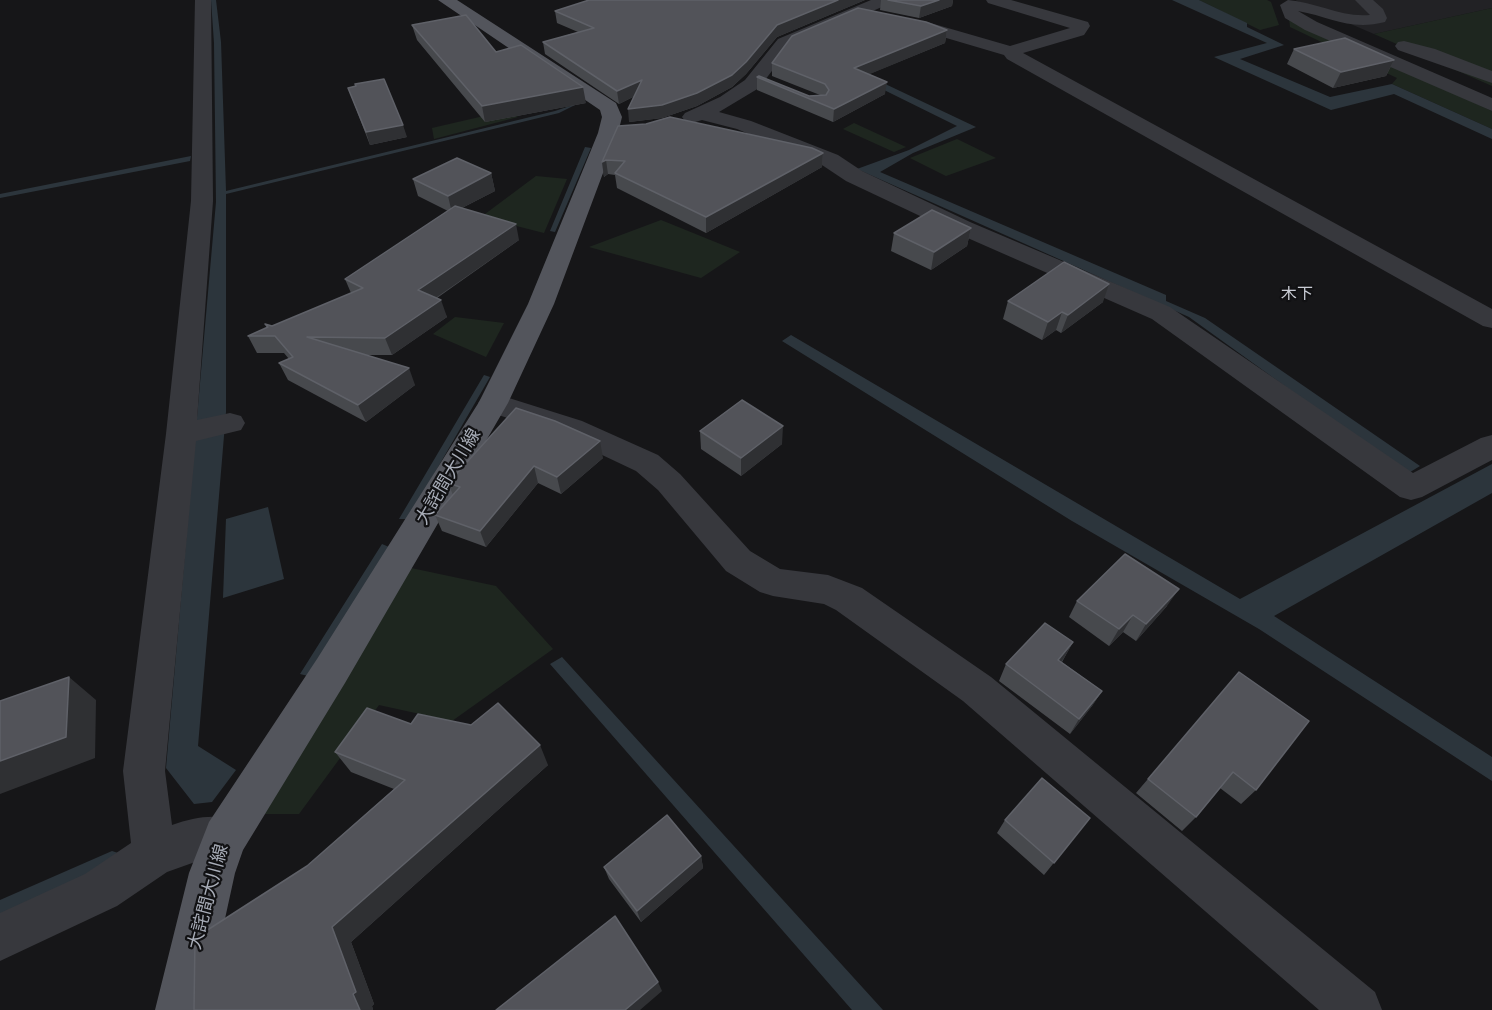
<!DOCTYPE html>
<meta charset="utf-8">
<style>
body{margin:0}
canvas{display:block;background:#161618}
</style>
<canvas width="1492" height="1010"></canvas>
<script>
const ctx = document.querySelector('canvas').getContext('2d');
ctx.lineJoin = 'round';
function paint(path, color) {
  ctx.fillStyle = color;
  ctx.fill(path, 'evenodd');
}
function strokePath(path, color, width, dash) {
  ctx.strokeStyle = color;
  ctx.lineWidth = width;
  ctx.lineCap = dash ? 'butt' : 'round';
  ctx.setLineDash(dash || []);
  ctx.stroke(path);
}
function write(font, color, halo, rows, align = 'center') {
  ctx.font = font + ' "DM Sans","Noto Sans JP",sans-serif';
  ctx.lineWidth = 4.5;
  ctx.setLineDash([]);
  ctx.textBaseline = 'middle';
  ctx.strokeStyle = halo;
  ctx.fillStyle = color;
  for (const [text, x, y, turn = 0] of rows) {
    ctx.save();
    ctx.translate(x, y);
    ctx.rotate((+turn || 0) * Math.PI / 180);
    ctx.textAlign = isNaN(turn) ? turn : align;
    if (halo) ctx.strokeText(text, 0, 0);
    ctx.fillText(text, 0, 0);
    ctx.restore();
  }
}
const built = new Path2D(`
 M1295,0H1492V8L1374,34Z`);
const green = new Path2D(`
 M1199,0H1267L1271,2L1279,25L1260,30Z
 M1492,8V86L1374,34Z
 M1289,18L1492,111V129L1392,84L1397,78L1290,27Z
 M510,110L518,117L434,139L432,128Z
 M854,123L906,147L894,152L843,129Z
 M957,139L996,158L946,176L910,158Z
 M536,176L567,179L544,233L481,217Z
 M661,220L740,252L701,278L589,247Z
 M455,317L504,323L486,357L433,334Z
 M411,568L496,586L553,649L452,721L379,705L299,814H256Z`);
const water = new Path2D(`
 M211,0H216L221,42L226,191L555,111L579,103L559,113L226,194V412L198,746L236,770L212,802L194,804L166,768L216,202L214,43Z
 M1172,0H1199L1247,23V27L1284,45L1240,59L1330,97L1392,84L1492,129V139L1394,94L1331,110L1214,57L1267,43Z
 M881,82L976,127L913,153L880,172L1166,295V301L1205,318L1420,466L1407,474L1189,317L857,169L909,150L957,126L878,87Z
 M585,147L591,148L555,232L550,231Z
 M191,156L190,161L0,198V194Z
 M791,335L1240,599L1492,464V493L1274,616L1492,757V781L1259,629L1072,521L782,341Z
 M484,375L490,377L408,519H399Z
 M268,507L284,579L223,598L226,519Z
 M382,544L389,547L308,676L300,674Z
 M562,657L883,1010H852L550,664Z`);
const stream = new Path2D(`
 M112,851L118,853L120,859L118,865L0,917V900Z`);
const minor = new Path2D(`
 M195,0H211L213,201L197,420L230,413L241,416L245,423L241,430L196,441L165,771L172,825C196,817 217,813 241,822L247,838L241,854L225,860L195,862L167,872L117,906L0,961V913L85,874L131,843L123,771L166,434L191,201Z
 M871,0H893L891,3L790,47L759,88L719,112L751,121L838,155L862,171L970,222L1170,307L1413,473L1481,438L1492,435V460L1422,497L1411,500L1400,497L1152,319L954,232L846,181L822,165L737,129L702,120L692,123L685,121L682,117L685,113L720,97L745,80L778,39Z
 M986,0H1011L1088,22L1090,26L1084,35L1023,53L1492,309V328L1483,326L1007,59L1004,55L926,32L897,29L895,25L897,21L927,22L1010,46L1070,28L988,3Z
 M1288,0C1316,2 1342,18 1370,15L1355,0H1373L1383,9L1387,18L1385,22C1350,31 1331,17 1298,11L1317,22L1492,98V111L1305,30L1285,18L1280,5Z
 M1404,41L1435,49L1492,71V83L1398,50L1395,46L1398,42Z
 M493,393L582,421L658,455L680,474L750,551L780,569L828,575L862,588L991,677L1375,992L1382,1010H1319L963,701L836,610L824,604L773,596L760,592L726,571L658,490L636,471L560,435L483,410L478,403L483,396Z`);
const major = new Path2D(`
 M438,0H457L616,103L622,117L618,133L554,304L508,403L345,683L243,850L235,873L205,1010H155L189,873L209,822L317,659L479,402L528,304L598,133L602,117L600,110Z`);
const wall = new Path2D(`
 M589,0H865L777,37L746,74L732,87L697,106L662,118L629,122L633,97L619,104L545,54L543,42L578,32L557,23L555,11Z
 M881,0H953L952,6L919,18L880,10Z
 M412,25L496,52L586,103L485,122L417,40Z
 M947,30L945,43L869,74L885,94L833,122L757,90V77L809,96L820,95L772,76V63Z
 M1294,49L1394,60L1386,76L1333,88L1287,64Z
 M348,88L407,137L370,145Z
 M618,126L823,153L822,167L706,233L617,188L615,175L608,174L604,177L602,162Z
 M491,173L495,191L462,208L519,240L437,298L447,317L392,355H365L415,385L366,422L288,380L279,363L289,359L284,353H257L248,336L267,328L265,324L272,326L351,293L345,279L448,211L418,196L413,179Z
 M971,228L967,246L931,270L891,251L894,233Z
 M1008,301L1103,302L1061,333L1056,330L1042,340L1003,319Z
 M516,408L603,458L561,494L538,483L486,547L442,531L435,515L453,495L448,483Z
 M700,431L782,444L741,476L701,449Z
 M1077,601L1167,606L1136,641L1123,632L1109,646L1069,617Z
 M1073,642L1062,662L1102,691L1092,706L1070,734L999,681L1006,664Z
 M1239,672L1256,790L1241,804L1220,788L1196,817L1182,831L1136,793Z
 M411,724L548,765L351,942L374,1004L372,1006L373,1010H194L307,866L394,789L351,772L335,752Z
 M1090,818L1044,875L997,833L1005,820Z
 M701,856L703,868L641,922L609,879L604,867Z`);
const shadedWall = new Path2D(`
 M838,0H865L777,37L746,74L732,87L697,106L662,118L629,122L628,109L777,25Z
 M939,0H953L952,6L919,18L921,6Z
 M947,30L945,43L853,81L854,68Z
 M1394,60L1386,76L1333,88L1341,72Z
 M642,80L643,92L619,104L617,91Z
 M887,82L885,94L833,122L834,109Z
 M583,87L586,103L485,122L482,106Z
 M403,125L407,137L370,145L366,132Z
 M823,153L822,167L706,233V217Z
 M606,160L608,174L604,177L602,162Z
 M491,173L495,191L452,213L448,196Z
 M516,224L519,240L424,306L418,290Z
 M971,228L967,246L931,270L934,252Z
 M1109,284L1103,302L1061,333L1068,315Z
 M441,300L447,317L392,355L385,338Z
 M1062,312L1056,330L1042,340L1048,322Z
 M409,368L415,385L366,422L358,405Z
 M783,426L782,444L741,476V458Z
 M600,441L603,458L561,494L557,477Z
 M534,466L538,483L486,547L480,531Z
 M1179,589L1167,606L1136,641L1146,624Z
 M1133,615L1123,632L1109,646L1119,629Z
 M1073,642L1064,658L1050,676L1058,660Z
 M69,677L96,700L95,758L0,794V761Z
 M1102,691L1092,706L1070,734L1079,719Z
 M540,745L548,765L351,942L374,1004L372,1006L373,1010H360L353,994L332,927Z
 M701,856L703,868L641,922L637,911Z
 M658,982L662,991L640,1010H625Z`);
const building = new Path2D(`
 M589,0H838L777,25L746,62L732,75L697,93L662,105L628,109L642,80L617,91L543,42L594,28L555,11Z
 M888,0H939L921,6Z
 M858,8L926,22L947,30L854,68L887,82L834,109L757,77L759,76L809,96L826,95L829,90L825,84L772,63L792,36Z
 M466,15L496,52L521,45L583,87L482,106L412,25Z
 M1345,38L1394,60L1341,72L1294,49Z
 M384,79L403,125L366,132L348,88L356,86L355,84Z
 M670,117L812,148L823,153L706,217L615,173L625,161L606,160L602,162L618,126L646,124Z
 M457,158L491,173L448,196L413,179Z
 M455,206L516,224L418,290L441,300L385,338L307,337L409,368L358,405L279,363L293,357L275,336H248L268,327L265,324L272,326L363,288L345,279Z
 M932,210L971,228L934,252L894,233Z
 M1064,262L1109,284L1068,315L1062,312L1048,322L1008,301Z
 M742,400L783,426L741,458L700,431Z
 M516,408L555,421L600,441L557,477L534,466L480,531L435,515L460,487L448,483Z
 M1125,554L1179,589L1146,624L1133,615L1119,629L1077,601Z
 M1045,623L1073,642L1058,660L1102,691L1079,719L1006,664Z
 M1239,672L1309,721L1256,790L1233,772L1196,817L1148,779Z
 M69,677L66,737L0,761V701Z
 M498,703L540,745L332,927L356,992L353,994L360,1010H194L195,938L307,866L405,780L335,752L367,708L411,724L418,714L471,725Z
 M1042,778L1090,818L1054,863L1005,820Z
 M667,815L701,856L637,911L604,867Z
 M615,916L658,982L625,1010H496Z`);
const farNeighbourhoodnames = [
 ["木下",1297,295]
];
const streetNames = [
 ["大詫間大川線",449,477,-59],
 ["大詫間大川線",209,897,-75]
];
paint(built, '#222225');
paint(green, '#1e261f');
paint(water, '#2c353c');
paint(stream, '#2c353c');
paint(minor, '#37383d');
paint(major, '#53555c');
paint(wall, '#47494d');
paint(shadedWall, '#2f3033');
paint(building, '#525359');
strokePath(building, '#5f6168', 1.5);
write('16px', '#c9ccd4', '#111113', farNeighbourhoodnames);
write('18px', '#a8adb8', '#111113', streetNames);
</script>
